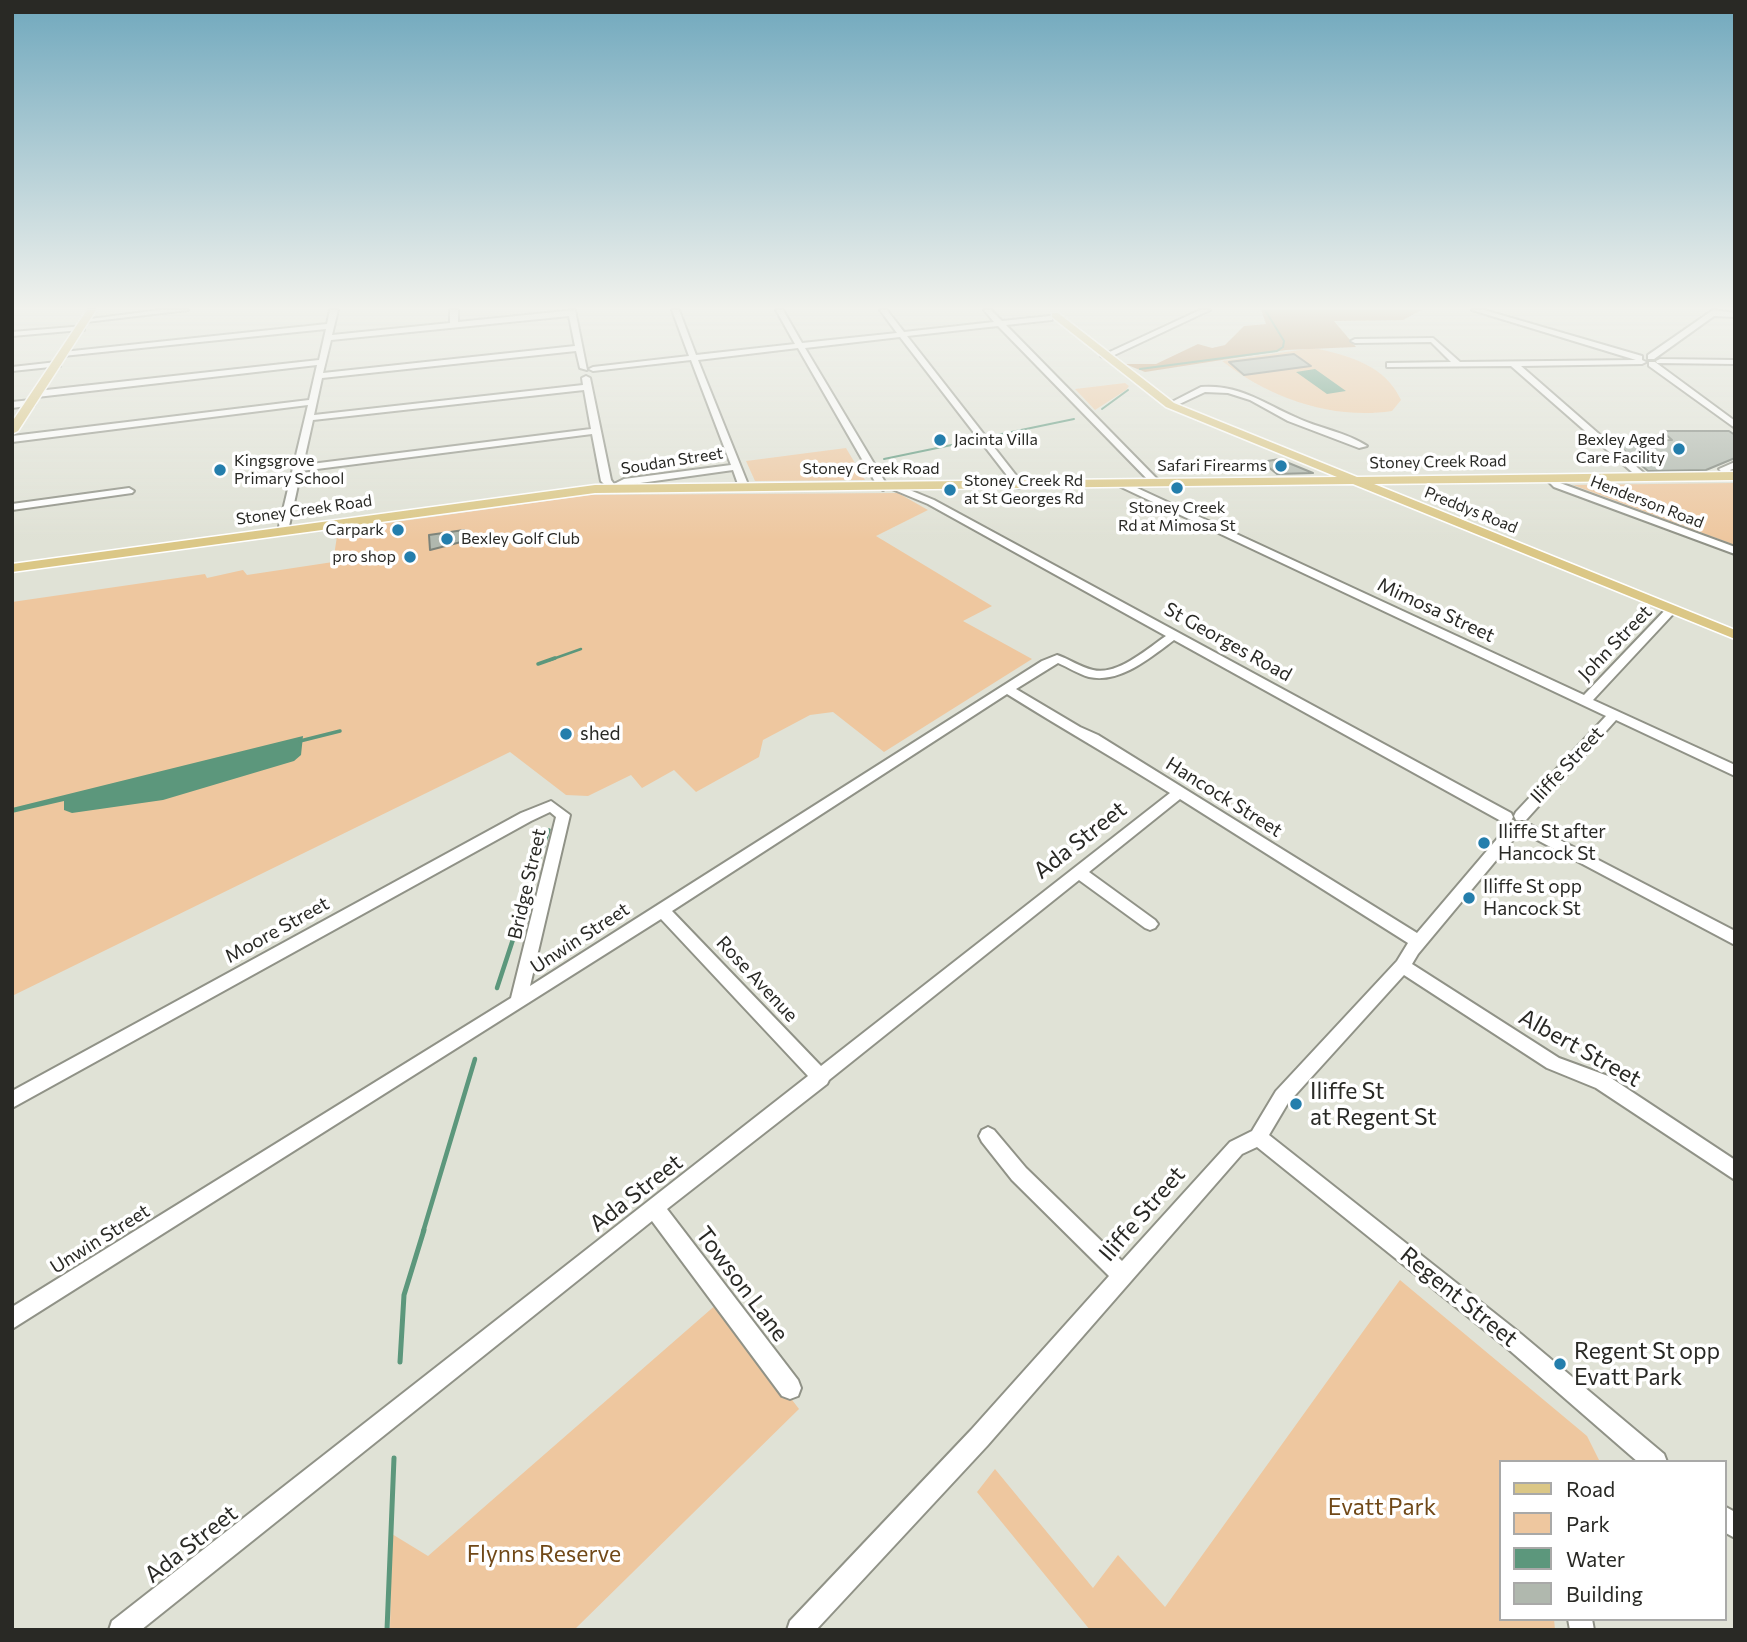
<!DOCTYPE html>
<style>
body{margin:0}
#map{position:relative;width:1747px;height:1642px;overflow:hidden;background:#e0e2d6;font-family:Commissioner,sans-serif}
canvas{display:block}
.frame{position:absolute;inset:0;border:14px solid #292925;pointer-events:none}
.legend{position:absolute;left:1499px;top:1460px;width:228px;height:161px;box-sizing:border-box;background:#fff;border:2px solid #a9a9a8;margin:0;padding:9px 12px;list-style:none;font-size:21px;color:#292925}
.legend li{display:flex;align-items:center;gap:14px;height:35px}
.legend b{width:35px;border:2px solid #a9a9a8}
</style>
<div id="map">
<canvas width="1747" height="1642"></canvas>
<div class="frame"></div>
<ul class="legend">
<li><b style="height:9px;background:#dbc786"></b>Road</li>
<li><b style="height:19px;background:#eec79f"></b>Park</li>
<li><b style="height:19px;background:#5c977c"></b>Water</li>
<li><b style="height:19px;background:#b0b8ae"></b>Building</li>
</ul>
</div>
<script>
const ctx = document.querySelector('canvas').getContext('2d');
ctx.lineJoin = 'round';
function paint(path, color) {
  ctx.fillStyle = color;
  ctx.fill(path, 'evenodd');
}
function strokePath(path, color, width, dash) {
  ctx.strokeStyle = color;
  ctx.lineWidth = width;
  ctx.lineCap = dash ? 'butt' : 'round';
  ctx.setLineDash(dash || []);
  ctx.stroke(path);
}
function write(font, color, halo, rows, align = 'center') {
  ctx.font = font + ' Commissioner,sans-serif';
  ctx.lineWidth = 7;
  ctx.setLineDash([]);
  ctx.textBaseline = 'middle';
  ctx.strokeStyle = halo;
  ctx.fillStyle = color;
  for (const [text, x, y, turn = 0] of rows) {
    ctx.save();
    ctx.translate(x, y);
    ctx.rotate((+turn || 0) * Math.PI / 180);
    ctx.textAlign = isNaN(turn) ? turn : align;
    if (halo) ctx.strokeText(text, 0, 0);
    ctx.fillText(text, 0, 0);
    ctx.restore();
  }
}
const green = new Path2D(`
 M1314,348C1350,356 1385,365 1401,400L1392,411C1331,420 1270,398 1222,361Z
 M1125,383L1129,386L1126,390L1095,410L1075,389Z
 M846,448L865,480L755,481L746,461Z
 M1735,483V545L1573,485Z
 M898,493L928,510L876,536L992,606L963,621L1032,659L884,752L833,712L810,715L763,740L759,757L696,792L674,770L642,788L631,775L588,796L566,795L510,752L12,996V602L205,574L207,578L243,570L247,575L333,562L338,530L590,495Z
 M1400,1280L1587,1436L1600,1462H1500V1619H1554L1555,1630H1090L977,1492L995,1469L1093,1588L1118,1555L1165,1607Z
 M718,1303L799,1409L574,1630H390L392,1534L428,1556Z`);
const forest = new Path2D(`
 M1261,310H1422L1403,320L1334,321L1356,347L1286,350L1145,372L1125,364H1156L1198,344L1212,348L1225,345L1244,326L1266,324Z`);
const water = new Path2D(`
 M1315,369L1346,391L1327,394L1296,372Z
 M303,736L301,755L294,761L163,800L72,813L64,810V801L12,813V808Z`);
const streamFar4 = new Path2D(`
 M1140,369L1277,351L1283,347L1284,341L1265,310
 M1102,409L1128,390
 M997,435L1074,419
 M884,459L971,441`);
const streamFar3 = new Path2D(`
 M550,660L581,649`);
const streamFar2 = new Path2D(`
 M538,664L555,658
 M300,741L340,731
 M522,911L549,830`);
const streamFar1 = new Path2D(`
 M497,988L523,909
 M423,1232L475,1059`);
const stream = new Path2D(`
 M400,1362L404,1295L424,1230
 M387,1630L394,1458`);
const building = new Path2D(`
 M1294,354L1311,366L1244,375L1229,362Z
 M1662,431H1729L1735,435V458L1706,470L1648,471L1613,441L1672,440Z
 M1279,459L1313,473L1277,474L1262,462Z
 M464,530L465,541L430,550L429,535Z`);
const minor = new Path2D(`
 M160,310H188L86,322L82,320Z
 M330,310H338L332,335L450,323V310H458V322L575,310L587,370L580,368L576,351L322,378L314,415L583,385L582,378L586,376L590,378L611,480L614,484L624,479L731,465L691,360L593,371L589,369L593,367L689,356L672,310H679L696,355L795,344L776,310H783L802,343L897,333L880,310H887L904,332L994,322L984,310H991L1002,321L1049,316H1052V320L1006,325L1161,483L1153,485L998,326L907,336L1022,483L1024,485L1019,488L1016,487L900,337L805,348L888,487L883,490L878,487L798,348L698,360L749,487L744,490L739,487L733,470L626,485L616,490H610L601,481L592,434L301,471L288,531L283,534L278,531L308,405L12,442V436L309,400L317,365L37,397L33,394L37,391L319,360L326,329L63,356L59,354L63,352L327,324ZM569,316L575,346L323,373L331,340ZM584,390L591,429L303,465L313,420Z
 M1200,310H1210L1108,358L1101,356Z
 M1472,310H1484L1642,356V360L1646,362L1642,364L1521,366L1646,475V479H1640L1511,366L1390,367H1387V363L1451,362L1431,342L1355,343L1351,341L1355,339L1433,338L1460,362L1636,360Z
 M1713,310L1735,313V317L1714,316L1654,359H1648V355Z
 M84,326V330H81L12,336V332Z
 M1660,359L1735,360V364L1657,363L1656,361Z
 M57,362H60V366L12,371V367Z
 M1649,362H1655L1735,421V428L1649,366Z
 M1201,387C1239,384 1263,403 1295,417C1317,428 1346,432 1367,446L1359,448L1288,421L1250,400L1228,393L1205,392L1173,407L1166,405Z
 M31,400L35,403L34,405L12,408V402Z
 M1735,462V468L1730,470L1735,476L1727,478L1719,469Z
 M1547,476H1553L1560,483L1735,547V554L1554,487L1545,478Z
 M1122,481L1584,695L1667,608H1675V612L1593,700L1735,765V776L1616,720L1526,820H1516L1514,816L1516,812L1606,716L1119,486V482Z
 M895,484L934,500L1511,813L1513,817L1511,821H1501L1174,640C1151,657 1120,684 1089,677C1078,674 1068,667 1058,663L1016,689L1080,727L1098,735L1417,933L1508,826H1518L1520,830L1518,834L1418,954L1412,964L1559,1058L1608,1076L1735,1160V1180L1596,1088L1547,1068L1404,975L1288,1103L1269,1135L1521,1334L1664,1454L1667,1462H1638L1507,1348L1257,1147L1242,1154L987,1446L816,1630H787L790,1621L971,1430L1109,1276L1012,1180L982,1142L979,1136L982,1130L988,1127L994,1130L1026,1168L1122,1261L1230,1142L1252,1131L1276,1091L1397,961L1408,943L1180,799L1089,872L1155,920L1158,924L1155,928L1150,930L1145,928L1079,880L829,1080L827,1084L667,1209L798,1380L801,1388L798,1396L790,1399L782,1396L652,1221L141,1630H109L112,1621L808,1076L661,919L12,1329V1307L511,998L556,817L550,812L531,821L12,1108V1091L521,813L551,801L570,815L530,986L1042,661L1057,655C1069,659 1080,667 1093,670C1117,676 1147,649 1166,636L928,504L892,489L890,487ZM1007,694C1061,728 1116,759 1170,793L821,1066L672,911Z
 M129,488L134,491L132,493L12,510V504Z
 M1531,825L1735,931V945L1526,834L1524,830Z
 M1724,1506L1735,1512V1538L1724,1532Z
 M1568,1619H1592L1594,1630H1570Z`);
const major = new Path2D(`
 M87,310H96L18,431L12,434V422Z
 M1052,313H1058L1174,403L1357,477L1735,472V480L1374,484L1735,630V639L1353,484L595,493L12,572V564L595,485L1337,477L1166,407L1052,317Z`);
const markers = [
 [940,440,7,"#247eac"],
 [1679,449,7,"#247eac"],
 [1281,466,7,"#247eac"],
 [220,470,7,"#247eac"],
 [1177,488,7,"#247eac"],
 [950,490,7,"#247eac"],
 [398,530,7,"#247eac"],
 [447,539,7,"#247eac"],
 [410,557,7,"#247eac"],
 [566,734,7,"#247eac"],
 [1484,843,7,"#247eac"],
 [1469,898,7,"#247eac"],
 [1296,1104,7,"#247eac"],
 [1560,1364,7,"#247eac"]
];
const farPoinames = [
 ["Jacinta Villa",954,440],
 ["Bexley Aged",1665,440,"right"],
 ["Care Facility",1665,458,"right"],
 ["Kingsgrove",234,461],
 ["Primary School",234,479],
 ["Safari Firearms",1267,466,"right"],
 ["Stoney Creek Rd",964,481],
 ["at St Georges Rd",964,499],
 ["Stoney Creek",1177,508,"center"],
 ["Rd at Mimosa St",1177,526,"center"],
 ["Carpark",384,530,"right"],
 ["Bexley Golf Club",461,539],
 ["pro shop",396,557,"right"]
];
const farStreetnames = [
 ["Soudan Street",672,461,-9],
 ["Stoney Creek Road",1438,462,-1],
 ["Stoney Creek Road",871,469],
 ["Henderson Road",1647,502,21],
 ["Stoney Creek Road",304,510,-8],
 ["Preddys Road",1471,510,22]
];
const streetNames = [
 ["Mimosa Street",1436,610,25],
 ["St Georges Road",1228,642,29],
 ["John Street",1615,643,-46],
 ["Iliffe Street",1567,765,-47],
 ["Hancock Street",1224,797,32],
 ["Bridge Street",527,884,-77],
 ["Moore Street",277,930,-29],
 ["Unwin Street",580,938,-33],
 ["Rose Avenue",757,979,47],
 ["Unwin Street",100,1239,-32]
];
const poiNames = [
 ["shed",580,734],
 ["Iliffe St after",1498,832],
 ["Hancock St",1498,854],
 ["Iliffe St opp",1483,887],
 ["Hancock St",1483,909]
];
const nearStreetnames = [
 ["Ada Street",1080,840,-38],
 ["Albert Street",1580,1048,29],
 ["Ada Street",636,1193,-38],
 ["Iliffe Street",1142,1214,-49],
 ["Towson Lane",742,1284,53],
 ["Regent Street",1459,1297,39],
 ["Ada Street",191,1544,-38]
];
const nearPoinames = [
 ["Iliffe St",1310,1091],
 ["at Regent St",1310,1117],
 ["Regent St opp",1574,1351],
 ["Evatt Park",1574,1377]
];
const nearParknames = [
 ["Evatt Park",1382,1507],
 ["Flynns Reserve",544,1554]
];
paint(green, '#eec79f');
paint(forest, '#c49c72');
paint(water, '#5c977c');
strokePath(streamFar4, '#5c977c', 2);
strokePath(streamFar3, '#5c977c', 2.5);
strokePath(streamFar2, '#5c977c', 3.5);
strokePath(streamFar1, '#5c977c', 4.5);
strokePath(stream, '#5c977c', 5);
paint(building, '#b0b8ae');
strokePath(building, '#7b8279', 2);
strokePath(minor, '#909287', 4);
strokePath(major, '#fff', 3);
paint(minor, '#fff');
paint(major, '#dbc786');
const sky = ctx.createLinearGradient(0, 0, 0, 540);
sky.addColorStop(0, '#70a8bd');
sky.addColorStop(0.57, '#f1f2ed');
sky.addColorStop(1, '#f1f2ed00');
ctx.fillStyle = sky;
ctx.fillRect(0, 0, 1747, 540);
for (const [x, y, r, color] of markers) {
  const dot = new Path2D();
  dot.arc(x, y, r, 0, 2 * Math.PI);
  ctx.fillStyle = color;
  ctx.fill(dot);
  strokePath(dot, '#fff', 2.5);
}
write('16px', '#292925', '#fff', farPoinames, 'left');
write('16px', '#292925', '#fff', farStreetnames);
write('19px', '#292925', '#fff', streetNames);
write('19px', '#292925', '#fff', poiNames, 'left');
write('23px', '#292925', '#fff', nearStreetnames);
write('23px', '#292925', '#fff', nearPoinames, 'left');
write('23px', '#704817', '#fff', nearParknames);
</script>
